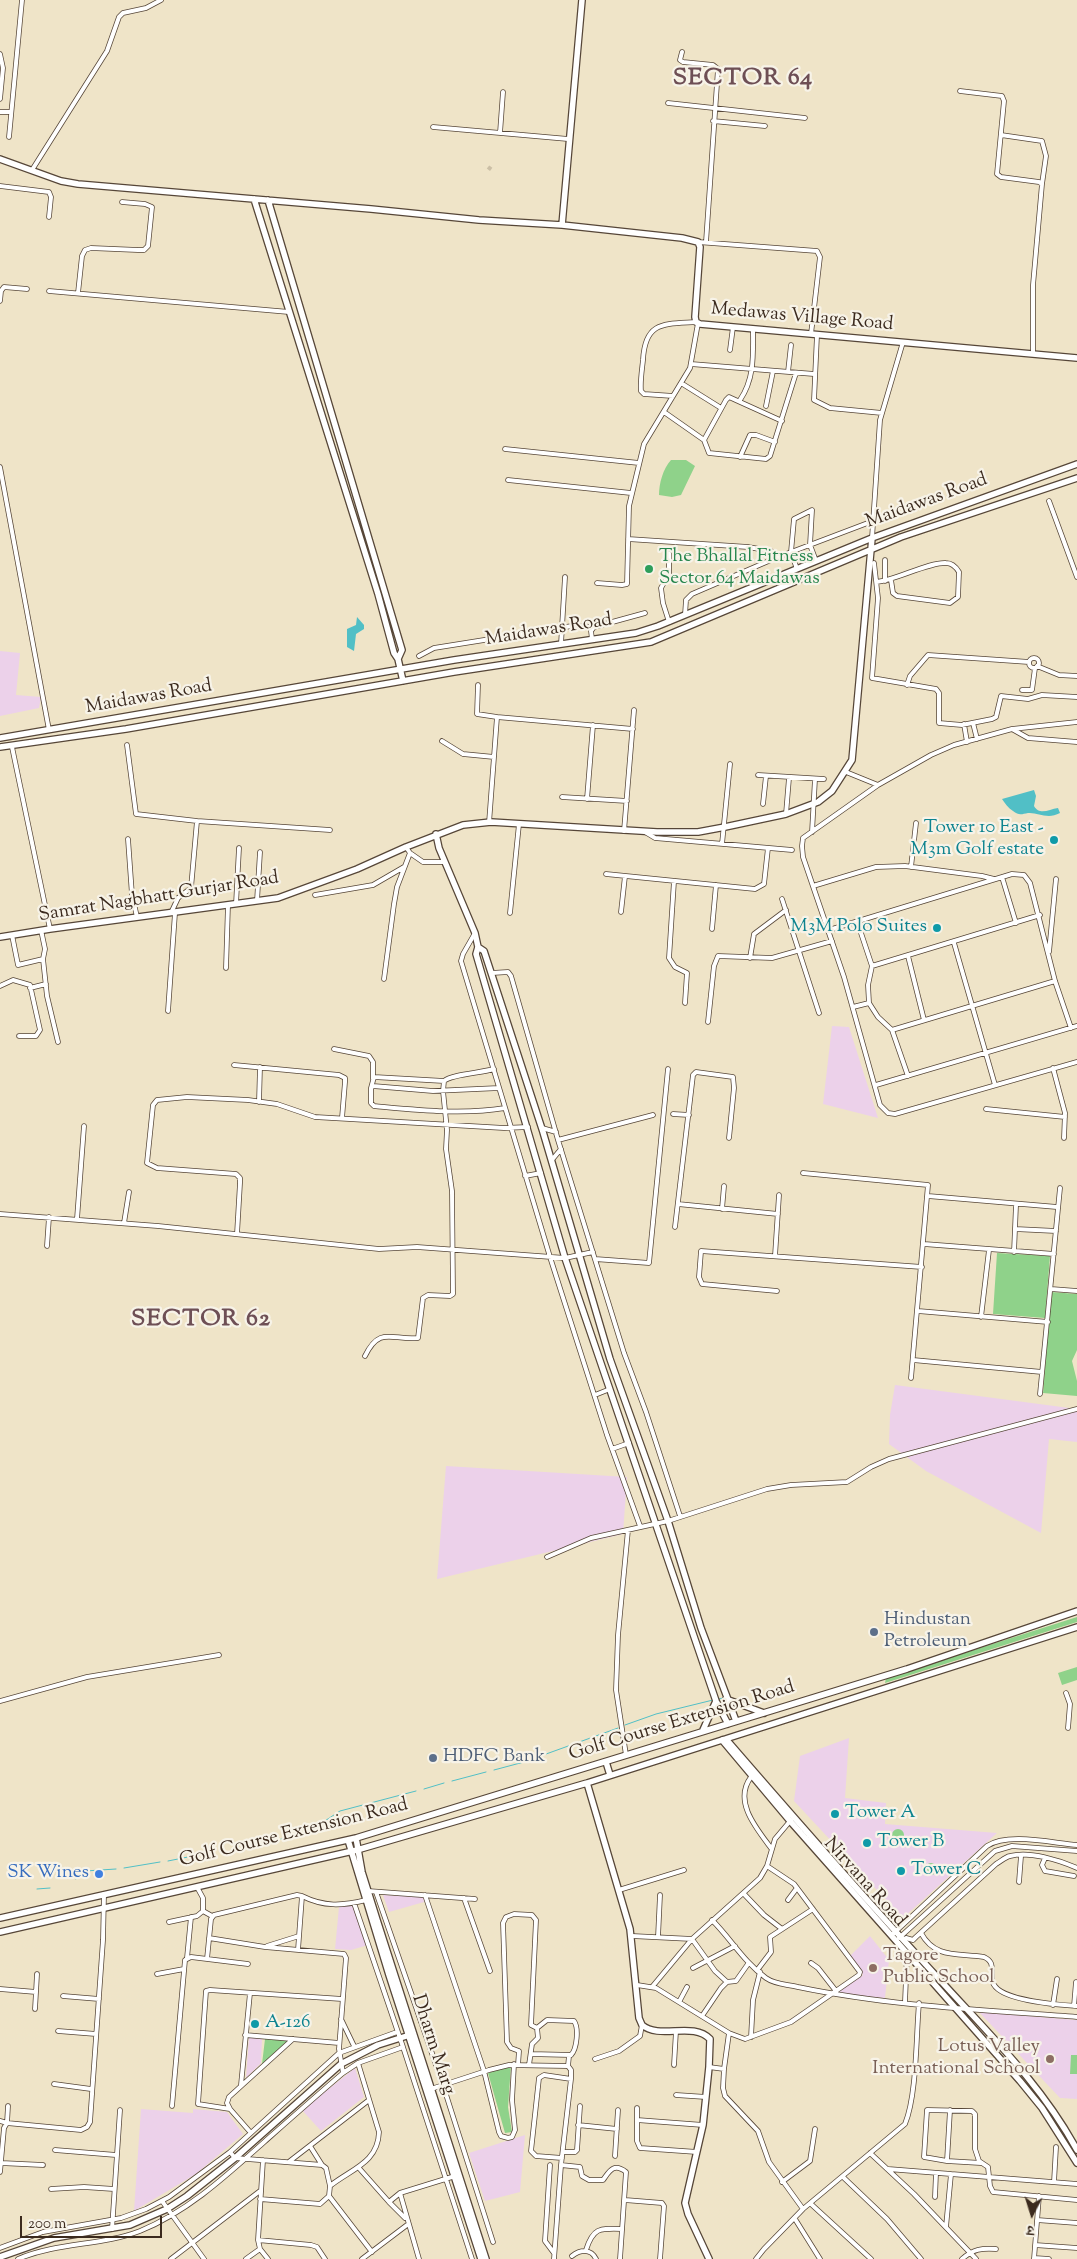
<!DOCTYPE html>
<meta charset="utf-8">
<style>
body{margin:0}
#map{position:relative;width:1077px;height:2259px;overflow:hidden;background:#efe4c8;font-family:"Sorts Mill Goudy","Noto Serif Devanagari",serif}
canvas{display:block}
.north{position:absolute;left:1007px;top:2189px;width:50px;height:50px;-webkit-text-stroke:4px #f7f3e8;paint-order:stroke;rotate:185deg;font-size:14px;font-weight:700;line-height:20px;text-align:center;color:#3b2a1e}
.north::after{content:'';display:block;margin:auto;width:18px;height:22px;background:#3b2a1e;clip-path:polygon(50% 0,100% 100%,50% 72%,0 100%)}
.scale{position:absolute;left:20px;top:2216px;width:142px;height:22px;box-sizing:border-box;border:2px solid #3b2a1e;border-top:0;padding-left:6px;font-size:15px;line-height:18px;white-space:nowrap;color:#3b2a1e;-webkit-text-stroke:4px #f7f3e8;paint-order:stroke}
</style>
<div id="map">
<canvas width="1077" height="2259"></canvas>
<div class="north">उ</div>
<div class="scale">200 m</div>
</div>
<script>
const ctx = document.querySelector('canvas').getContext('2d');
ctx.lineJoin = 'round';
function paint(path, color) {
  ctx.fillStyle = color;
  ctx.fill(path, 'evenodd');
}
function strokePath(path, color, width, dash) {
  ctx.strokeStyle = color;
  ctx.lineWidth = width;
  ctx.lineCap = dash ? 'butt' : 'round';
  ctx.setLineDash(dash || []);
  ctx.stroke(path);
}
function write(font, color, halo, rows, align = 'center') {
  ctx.font = font + ' "Sorts Mill Goudy",serif';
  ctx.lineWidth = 4.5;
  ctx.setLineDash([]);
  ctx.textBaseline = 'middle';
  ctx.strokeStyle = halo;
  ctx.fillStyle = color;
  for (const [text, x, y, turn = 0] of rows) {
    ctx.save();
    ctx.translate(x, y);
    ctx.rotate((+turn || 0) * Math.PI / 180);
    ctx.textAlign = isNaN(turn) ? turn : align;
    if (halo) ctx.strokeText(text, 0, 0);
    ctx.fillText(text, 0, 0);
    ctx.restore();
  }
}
const built = new Path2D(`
 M0,651L20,653L16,695L41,697L39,708L0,716Z
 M832,1026L849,1027L878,1118L823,1104Z
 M895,1385L1077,1409V1442L1049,1439L1041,1533L926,1471L889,1444L890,1415Z
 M446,1466L627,1477L623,1534L437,1579Z
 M849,1738L845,1798L886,1803L885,1824L997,1833L903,1918L794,1801L800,1756Z
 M383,1895L423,1897L424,1902L389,1912Z
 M354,1904L368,1945L351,1950L335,1949L339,1907Z
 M870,1936L889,1960L885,1998L839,1994V1991L863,1975L850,1956Z
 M979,2012L1077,2020V2099L1060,2098Z
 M249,2037L262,2039L261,2063L246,2078Z
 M355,2068L364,2097L321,2131L302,2110Z
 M141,2109L193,2113V2109L227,2112L243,2134L196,2174L134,2211Z
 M525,2135L520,2192L485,2201L469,2153Z`);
const green = new Path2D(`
 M671,460H686L695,466L681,495L672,497L659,495C659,483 663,469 671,460Z
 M997,1253L1050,1256L1045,1318L993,1314Z
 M1051,1292L1077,1294V1350L1072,1361L1077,1381V1396L1043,1393Z
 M1077,1617V1622L885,1683L886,1678Z
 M1077,1667V1680L1062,1685L1058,1673Z
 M892 1835a6 6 0 1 1 12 0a6 6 0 1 1-12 0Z
 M925 1869a6 6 0 1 1 12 0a6 6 0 1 1-12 0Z
 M265,2039L290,2040L262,2064Z
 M1071,2055H1077V2074H1070Z
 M511,2065L508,2107L512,2132L505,2133L488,2073Z`);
const water = new Path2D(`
 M357,617L364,625V629L356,634L354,651L347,647V629L356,625Z
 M1034,790L1036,796L1034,806C1040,816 1049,809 1058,808L1060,813C1047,820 1038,812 1028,813C1022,814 1019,816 1013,811C1008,808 1005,803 1002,799Z`);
const stream = new Path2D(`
 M719,1699L723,1698
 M625,1725L656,1714L713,1700
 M494,1770L524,1762L618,1728
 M452,1781L486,1772
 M424,1789L444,1783
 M281,1839L305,1834L340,1811L416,1791
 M168,1861L213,1852
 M124,1868L160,1862
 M76,1879L85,1871L116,1869
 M37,1889L50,1888`);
const streetTunnel = new Path2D(`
 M488,167L492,170`);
const street = new Path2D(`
 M682,52L680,60L683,62L713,65L718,69L706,242
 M0,54L3,68L0,99
 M960,91L1002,96L1004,101L997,174L1001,177L1039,182L1042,184L1033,285V354
 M668,103L805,118
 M0,112H11
 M713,121L765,126
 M433,127L568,139
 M500,133L503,92
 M1001,135L1042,141L1046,156L1042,184
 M9,137L22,0
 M32,170L107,51L119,17L123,13L146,8L161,0
 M0,186L49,192L51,197L49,217
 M698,242L817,251L820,257L811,334
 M49,291L289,312
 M78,293L82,256L85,250L91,248L138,250H144L148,246L152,207L145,204L122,202
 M0,301L1,291L4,287L27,289
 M817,335L814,400L830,408L882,413
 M730,350L733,327
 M691,364L814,374
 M788,372L791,345
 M681,383L721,408
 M673,396L644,394L641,391C640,381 642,370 643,360C645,321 664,324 696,322
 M740,400C755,378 753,354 753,329
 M766,406L773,371
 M664,412L704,440L709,453L766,459L770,456L796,373
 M704,440L726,400L729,397L782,421
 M505,449L639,463
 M740,457L750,435H756L775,442
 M0,467L49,730
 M508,480L631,493
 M1049,501L1077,577
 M872,538L880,420L903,342
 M628,539L748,547L771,551L778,557
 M885,560V581
 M874,563L878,598L872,678L936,689L939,693V723L962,725L992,719L996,717L1001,696L1028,699L1042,695L1077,697
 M797,569L791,552L794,519L812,510L810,545L816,561
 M877,582C896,580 929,562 946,563C952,563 956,567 959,572L958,597L950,603L897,596L893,593L891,580
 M597,583L622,585L627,584L629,506L644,444L690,368L698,323
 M685,615L686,600L692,594L778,557L873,521
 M669,622L663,603L661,588L669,574V553
 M592,639L591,631L594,627L645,613
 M561,644L565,577
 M419,656L434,648L572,626L594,627
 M1029 663a5 5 0 1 1 10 0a5 5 0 1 1-10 0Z
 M1037,666L1059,675L1077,676
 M478,685L477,714L497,717L489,823
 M907,685L910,676L928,655L1029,662
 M1022,690H1032L1035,668
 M497,717L633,729
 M973,723L977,739
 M964,724L967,742
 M1012,729L1077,722
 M442,741L463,754L494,757
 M1077,742L1028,738L1012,729L954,745L931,755L878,785L803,838L802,846L803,857L844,977L880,1105L888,1113L895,1114L1077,1062
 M127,745L136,814L197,821
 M12,747L50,929
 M846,772L878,785
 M758,775L824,779
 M562,797L627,801
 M587,799L593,725
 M763,804L766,776
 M786,814L789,778
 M624,831L634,710
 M645,832L655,838L792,850
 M812,832L815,779
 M128,839L132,895L137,917
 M722,844L730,764
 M410,853L423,862H444
 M911,867L916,823
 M606,874L755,889L764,884L768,848
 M1002,877L1016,923
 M674,881L669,958L675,967L687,973L685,1003
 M813,886L876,867L905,866L982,876L994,879
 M315,895L373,885L404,867
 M782,899L819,1013
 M257,901L260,852
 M236,904L239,848
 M621,912L625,876
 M171,913L178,898L191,888L197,821L330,830
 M510,913L519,824
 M857,921L872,966L868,985L869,1003L878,1017L892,1030L1055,981
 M712,929L716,885
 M41,930L45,949L43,959
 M829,930L1012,874L1024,875L1030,883L1055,981L1071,1028
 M475,933L463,954L461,961L550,1257L607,1435L640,1526
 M12,935L18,965L43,959L47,996L58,1042
 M954,943L995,1085
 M1049,952L1056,879
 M908,956L924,1020
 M750,958L754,934L786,910
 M872,966L1040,915
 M226,968L228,905
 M492,973L508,972L511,976L558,1140L624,1353L646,1412L680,1516
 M384,979L394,904L397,887L410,853L406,847
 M0,986L13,980L30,985L40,1030L36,1036H19
 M30,988L46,984
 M853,1007L869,1003
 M168,1011L175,913
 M708,1022L714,966L718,956L772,958L832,941
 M892,1030L908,1076
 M334,1049L369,1056L373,1062V1079
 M234,1065L339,1075L345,1078V1082L342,1118
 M1053,1068L1065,1113L1064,1138
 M876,1085L1077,1026
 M371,1088L374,1077L444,1081
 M499,1088L433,1091L373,1086L371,1088V1103L374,1106C418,1110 462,1115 505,1108
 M259,1102L260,1067
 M986,1109L1065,1117
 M673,1114L689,1115
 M542,1128L556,1132
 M558,1140L653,1115
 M551,1161L561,1149
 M803,1173L928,1185L911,1378
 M525,1176L541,1173
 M928,1196L1057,1207
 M678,1204L778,1214
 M722,1209L724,1186
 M0,1214L158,1226L379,1249L417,1247L565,1258L593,1252
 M77,1219L84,1126
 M124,1223L129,1192
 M675,1227L693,1075L696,1072L733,1077L734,1088L729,1138
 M1015,1229L1056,1231
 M237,1234L240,1183V1178L236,1174L157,1168L147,1163L153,1105L157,1100L187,1097L248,1100L277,1104L315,1117L504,1128L528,1127
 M924,1244L1054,1254
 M47,1246L49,1217
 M1014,1252L1016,1205
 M775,1256L779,1195
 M595,1259L649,1263L668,1069
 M1051,1289L1077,1291
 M777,1291L702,1284L699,1277L701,1251L922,1267
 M918,1311L1048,1322
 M981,1317L989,1250
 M365,1356C380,1325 393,1341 418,1338L423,1298L428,1295L450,1296L453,1294L452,1191L446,1149L447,1130L443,1091L444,1081C452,1074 481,1073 494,1069
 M913,1360L1042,1372
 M1040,1394L1060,1188
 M595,1395L610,1389
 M612,1449L629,1443
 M547,1557L591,1538L668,1521L767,1489L791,1485L847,1482L871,1467L889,1459L1077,1409
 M1066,1693L1070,1704L1068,1728
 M0,1701L87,1677L219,1655
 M626,1755L616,1690L618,1635L628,1530
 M751,1777C733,1801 756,1828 771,1848
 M1045,1858L1042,1865L1045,1871L1074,1876
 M1019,1882L1021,1856
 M197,1887L203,1898V1911L212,1916
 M619,1890L684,1870
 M368,1891L475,1899
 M376,1892L443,2085L493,2242
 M744,1894L764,1915L782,1929
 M425,1895L484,2071L499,2132L501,2136L508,2138L512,2137L515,2130L512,2100L514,2064
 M302,1896C324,1907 342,1906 366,1900
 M464,1898L490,1971
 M788,1900L797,1888
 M712,1920C731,1939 744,1962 766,1978C776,1985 787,1984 798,1987C889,2006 984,2010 1077,2017
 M169,1922L197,1916L203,1911
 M894,1933L987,1846C1008,1832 1052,1843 1077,1845
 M921,1933C935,1959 958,1953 984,1957C997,1963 989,1972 993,1983C1000,2001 1061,2005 1077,2006
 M632,1936L692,1939L715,1971L727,1982
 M658,1937L660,1895
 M209,1938L265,1947L344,1954L346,1958L339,2049L343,2073
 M899,1938L995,1851L1012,1846L1077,1851
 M904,1940L906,1938L913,1940L916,1937L996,1864C1000,1862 1005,1857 1010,1856C1030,1851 1059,1860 1077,1868
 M267,1946L299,1936
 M187,1958L191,1917
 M207,1959L211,1919L214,1915L297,1895L302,1896L298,1950
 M811,1963L818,1968L836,1991
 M693,1968L735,1946
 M758,1969L771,1952L770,1937L813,1909
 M157,1974L184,1969
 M637,1985L656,1988L729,2033L724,2069L723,2088L725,2096L758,2131L769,2162L803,2209
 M652,1987L692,1939L760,1878L767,1866L775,1839L791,1820
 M0,1989L36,1992L35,2009
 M36,1992L37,1974
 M63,1996L99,1999
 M679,2002L687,1987
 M905,2002L907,1954
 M1053,2005L1057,1979
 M1074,2006L1076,1982
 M702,2016L721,1988L727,1982L736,1981L748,1964
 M341,2019L354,2046
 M58,2031L96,2034
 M729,2033L745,2039L791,2022L859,1975L860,1972L794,1884L767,1866
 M245,2035L339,2043
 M751,2037L753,2000L760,1972
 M293,2039L229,2097L227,2103L230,2109L198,2104L206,1991L210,1990L342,1999
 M403,2047L472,2259
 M569,2056L568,2066L571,2070V2079L561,2165L580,2167L582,2176L589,2180H603C609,2172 613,2162 626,2172L620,2259
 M595,2059L619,2051L640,2036L642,2025
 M518,2065L519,2051L511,2048L507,2042L503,1923L506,1917L514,1914L532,1915L536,1920L531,2025L537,2028L547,2020L574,2021C579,2028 577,2049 571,2055L531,2054
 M529,2065L532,2044L538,2038L537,2028
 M674,2065L676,2031
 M709,2067L724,2069
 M54,2084L91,2089
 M241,2085L250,1993
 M431,2089L489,2070L509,2065L568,2066
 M676,2095L706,2097
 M172,2106L185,1960L191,1957L248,1964
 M637,2108V2141L640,2148L697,2152
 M230,2109L251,2133
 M637,2120L703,2125
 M0,2121L7,2123L8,2106
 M578,2125L617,2129
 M310,2146L322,2165
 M55,2150L116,2155
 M230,2152L339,2053L397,2032
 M564,2152H575L577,2150L580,2106
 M870,2153L914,2194L976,2259
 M615,2156L618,2110
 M562,2158L536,2156L531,2151L539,2078L544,2075L571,2079
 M263,2160L258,2240L260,2249L268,2259
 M290,2161L369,2100
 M947,2161L950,2110
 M1,2163L43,2165
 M981,2163L947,2161L924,2157L927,2110L972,2111L975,2114V2149L979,2161L988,2167L990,2186L993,2192L1077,2200
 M550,2165L545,2241L554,2253
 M358,2167L389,2202L400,2193L419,2259
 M888,2169L1077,2184
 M0,2172L4,2128L7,2123L81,2130L87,2127L90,2122L103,1940L104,1894
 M843,2177L887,2219L921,2259
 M782,2182L810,2161L815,2129
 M1054,2182L1056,2147
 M51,2189L84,2187L114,2189
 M400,2193L455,2176
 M329,2196L372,2252
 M935,2197L936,2173
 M260,2199L320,2204L329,2196L330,2186C351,2169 378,2163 379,2132L358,2063
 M625,2200L662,2203L664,2206L660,2259
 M162,2201L204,2259
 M389,2202L405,2218
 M811,2204L871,2259
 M795,2219L820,2259
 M1037,2220L1077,2223
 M946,2227L951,2174
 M112,2229L120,2110
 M258,2240L311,2245L317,2247L325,2259
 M1035,2245L1077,2248
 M0,2248L43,2232L121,2218L146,2209L169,2197L230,2152L235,2158L322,2165L326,2168L330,2186
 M586,2250C593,2228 599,2228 622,2229
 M572,2256C580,2250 591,2248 596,2259
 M1034,2258L1049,2259
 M18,2259C58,2242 101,2246 140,2231C187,2212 225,2177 263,2143C289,2120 316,2096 343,2073L358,2063L403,2047L354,1903
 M171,2259L260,2191
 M246,2259L260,2249
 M362,2259L407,2225
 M554,2259L561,2165
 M756,2259L764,2249L803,2209L905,2124C917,2095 916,2036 919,2003
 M962,2259C973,2249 982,2248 996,2249
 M1034,2259L1039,2196`);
const secondary = new Path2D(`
 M0,159L61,181L78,184L371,209L479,220L562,225L682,238L698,242L700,247L695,317L696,322L700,324L1077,358
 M254,199L378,594L394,653L398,659L403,681
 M268,200L402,650L398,659
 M562,225L582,0
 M0,738L454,660L636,633L658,626L872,538L1077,464
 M0,747L126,729L454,672L651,642L901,537L1077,478
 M436,834L439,848L475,933L478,947L476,954L565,1258L716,1701L728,1724
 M0,937L50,929L278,898L357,869L406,847L463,825L491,822L657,832H698L725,827L786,814L818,802L832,791L852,760L872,538
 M478,947L484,951L543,1132L610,1359L668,1521L701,1628L736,1721
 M726,1699L764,1713
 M703,1730L716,1701
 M726,1739C796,1820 867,1901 940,1980C989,2034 1042,2085 1077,2150
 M722,1740L790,1821L1020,2081L1042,2108L1077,2163
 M606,1762L610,1775
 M587,1783L630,1929L639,2018L642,2025C660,2040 693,2021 710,2039L709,2067L703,2125L685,2203L688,2214L709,2259
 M356,1838L362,1872L377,1920L486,2259
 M348,1840L389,1975L481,2259
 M0,1918L356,1838L907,1669L1077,1611
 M0,1932L357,1850L587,1783L1077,1627
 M0,2257L54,2238L130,2225L167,2209L187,2196L235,2158L341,2064L378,2045L413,2034`);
const markers = [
 [649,569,5,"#2e9e5b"],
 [1054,840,5,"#0f9aa8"],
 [937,928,5,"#0f9aa8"],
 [874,1632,5,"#5c6f8a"],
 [433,1758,5,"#5c6f8a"],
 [835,1814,5,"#0f9aa8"],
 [867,1843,5,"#0f9aa8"],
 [901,1871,5,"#0f9aa8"],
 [99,1874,5,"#3f7fe0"],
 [873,1968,5,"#8d6e63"],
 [255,2024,5,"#0f9aa8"],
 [1050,2059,5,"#8d6e63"]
];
const streetNames = [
 ["Medawas Village Road",802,318,5],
 ["Maidawas Road",927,502,-20],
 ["Maidawas Road",549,631,-9],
 ["Maidawas Road",149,698,-10],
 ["Samrat Nagbhatt Gurjar Road",159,898,-9],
 ["Golf Course Extension Road",682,1722,-17],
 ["Golf Course Extension Road",294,1834,-14],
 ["Nirvana Road",864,1883,48],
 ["Dharm Marg",432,2045,72]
];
const leisureNames = [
 ["The Bhallal Fitness",659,558],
 ["Sector 64 Maidawas",659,580]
];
const cultureNames = [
 ["Tower 10 East -",1044,829,"right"],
 ["M3m Golf estate",1044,851,"right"],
 ["M3M Polo Suites",927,928,"right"],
 ["Tower A",845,1814],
 ["Tower B",877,1843],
 ["Tower C",911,1871],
 ["A-126",265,2024]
];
const serviceNames = [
 ["Hindustan",884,1621],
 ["Petroleum",884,1643],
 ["HDFC Bank",443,1758]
];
const shopNames = [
 ["SK Wines",89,1874]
];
const educationNames = [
 ["Tagore",883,1957],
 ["Public School",883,1979],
 ["Lotus Valley",1040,2048,"right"],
 ["International School",1040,2070,"right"]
];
const districtNames = [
 ["SECTOR 64",743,80],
 ["SECTOR 62",201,1321]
];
paint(built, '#ecd1ea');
paint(green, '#8fd28a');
paint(water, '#51bfc6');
strokePath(stream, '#51bfc6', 1);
strokePath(streetTunnel, '#cbbfa6', 4, [4, 2]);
strokePath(street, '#564638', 5.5);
strokePath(secondary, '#564638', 8);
strokePath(street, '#fff', 4);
strokePath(secondary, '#fff', 5.5);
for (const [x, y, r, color] of markers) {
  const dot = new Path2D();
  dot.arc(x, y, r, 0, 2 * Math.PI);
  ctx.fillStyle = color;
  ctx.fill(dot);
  strokePath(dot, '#f7f3e8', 2);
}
write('19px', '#3b2a1e', '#f7f3e8', streetNames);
write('19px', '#27864d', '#f7f3e8', leisureNames, 'left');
write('19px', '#0d838f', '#f7f3e8', cultureNames, 'left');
write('19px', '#4e5e75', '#f7f3e8', serviceNames, 'left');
write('19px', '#366cbe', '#f7f3e8', shopNames, 'right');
write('19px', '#785e54', '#f7f3e8', educationNames, 'left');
ctx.letterSpacing = '1px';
write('bold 24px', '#6e4f55', '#f7f3e8', districtNames);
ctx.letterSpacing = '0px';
</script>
